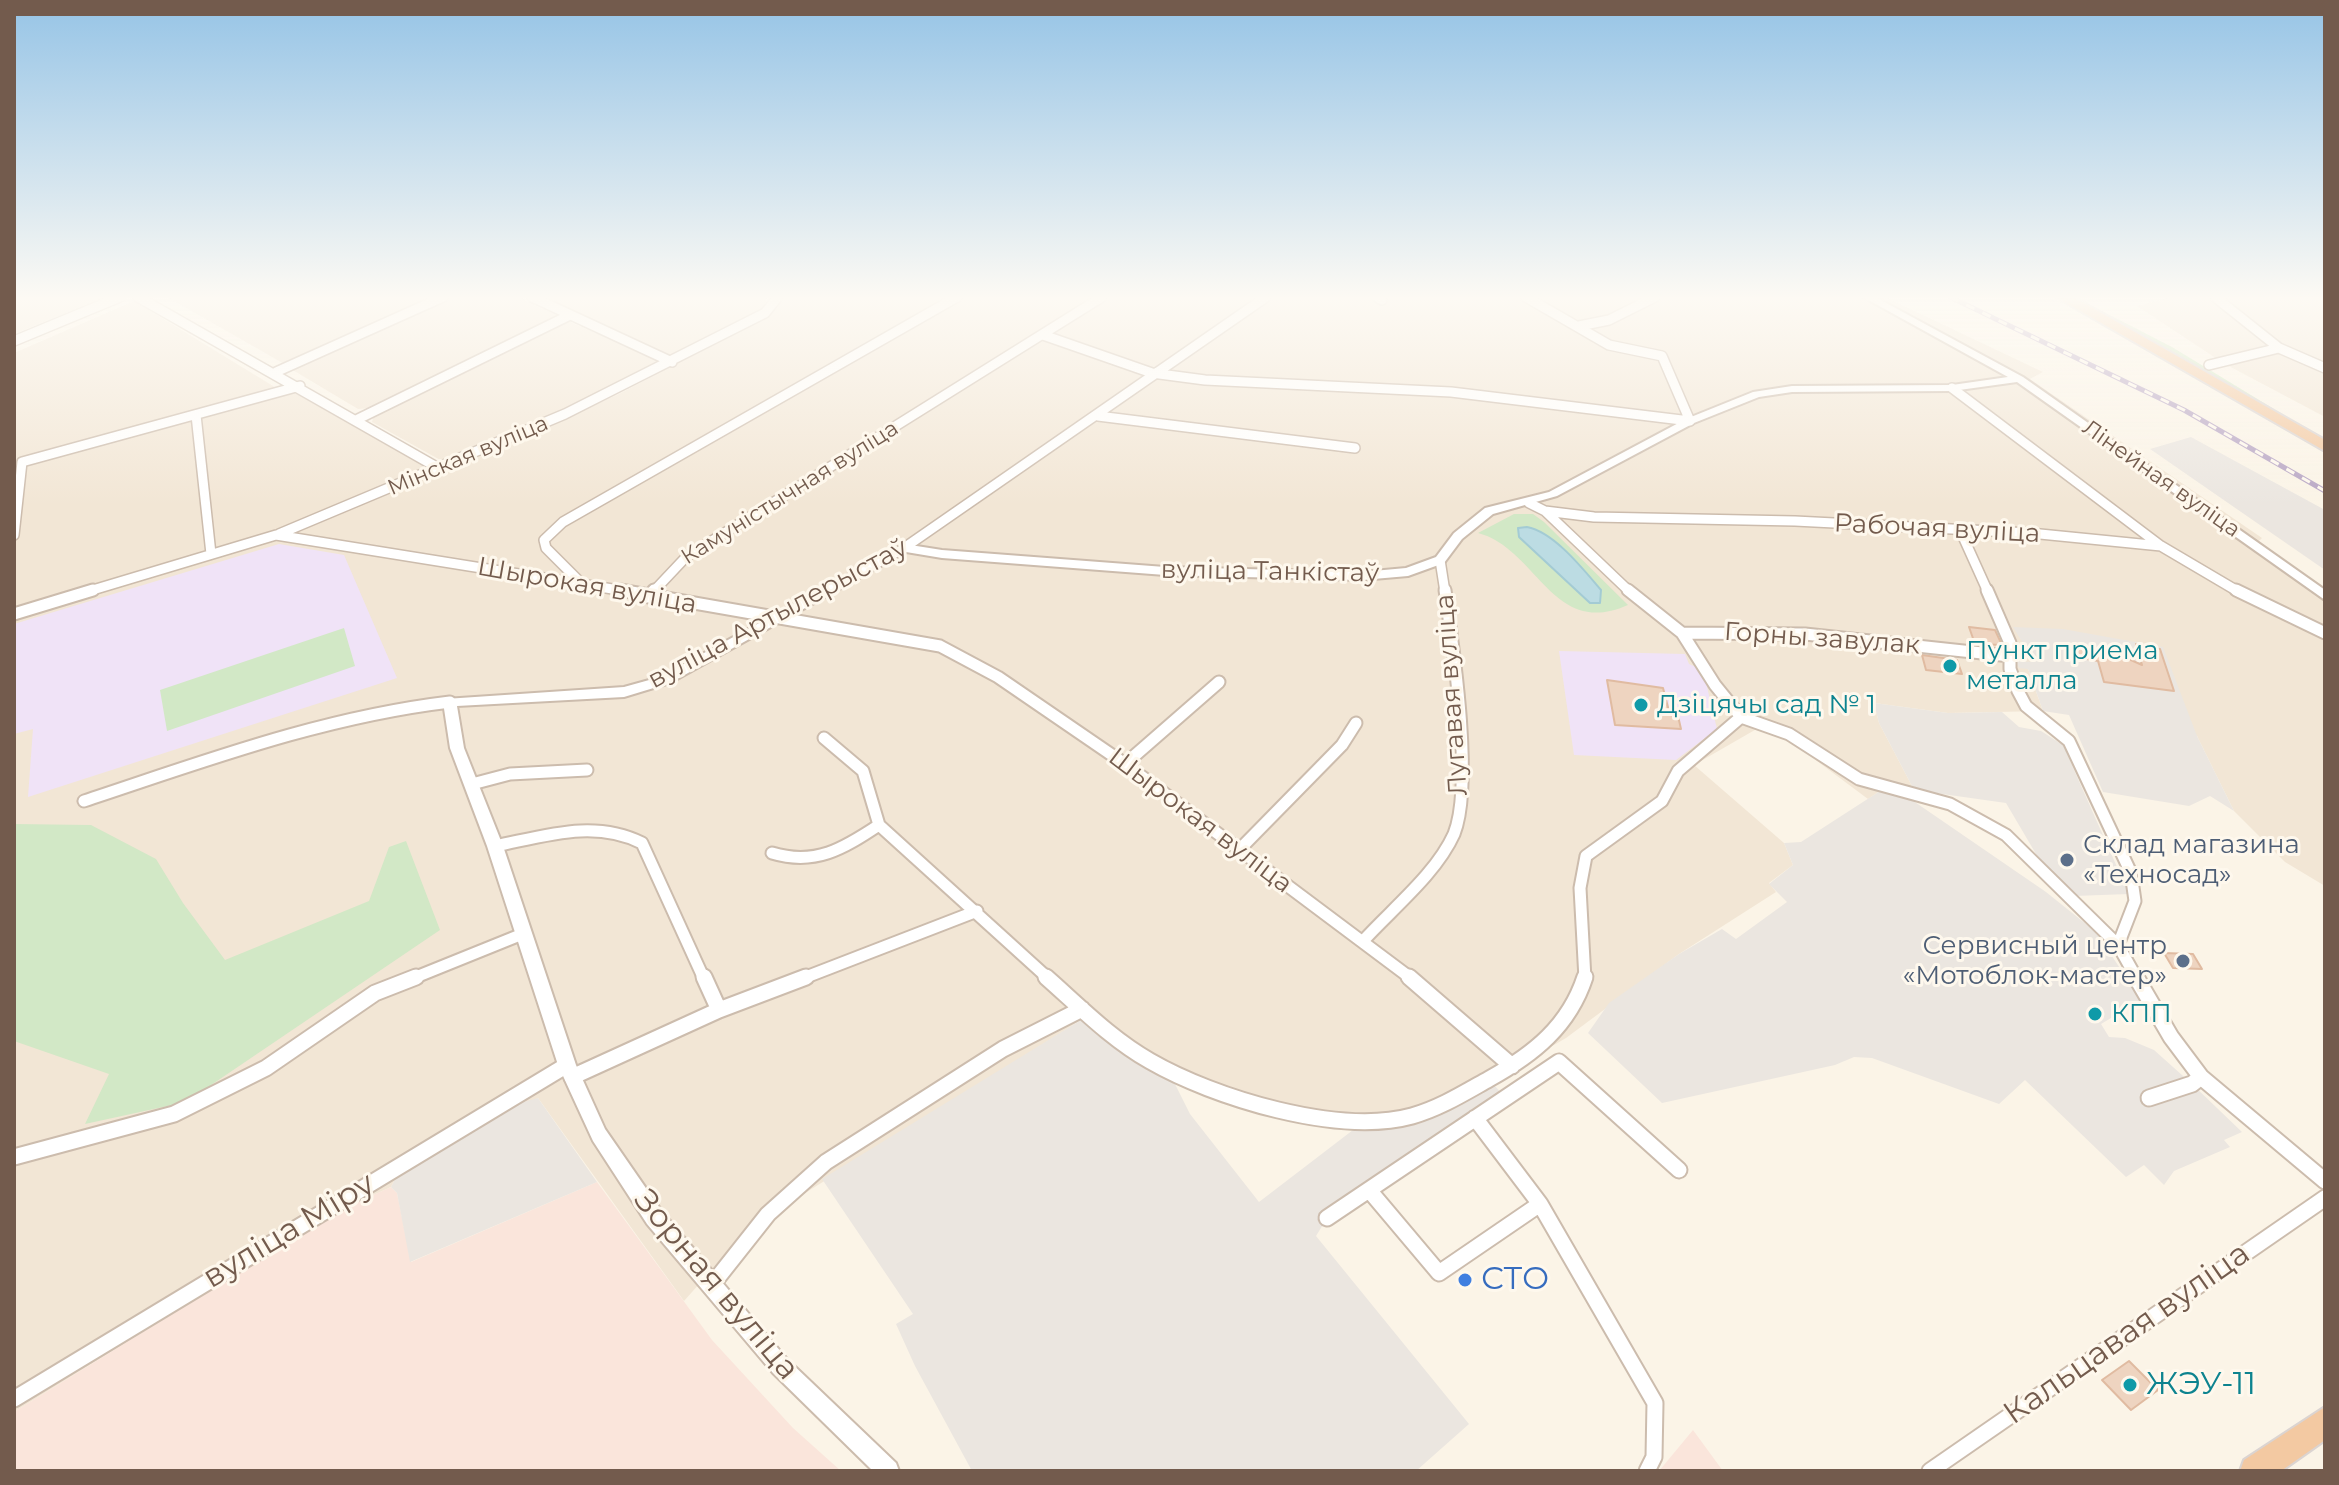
<!DOCTYPE html>
<meta charset="utf-8">
<style>
body{margin:0}
#map{position:relative;width:2339px;height:1485px;overflow:hidden;background:#fbf4e7;font-family:Montserrat,sans-serif}
canvas{display:block}
.frame{position:absolute;inset:0;border:16px solid #735b4d;pointer-events:none}
</style>
<div id="map">
<canvas width="2339" height="1485"></canvas>
<div class="frame"></div>
</div>
<script>
const ctx = document.querySelector('canvas').getContext('2d');
ctx.lineJoin = 'round';
function paint(path, color) {
  ctx.fillStyle = color;
  ctx.fill(path, 'evenodd');
}
function strokePath(path, color, width, dash) {
  ctx.strokeStyle = color;
  ctx.lineWidth = width;
  ctx.lineCap = dash ? 'butt' : 'round';
  ctx.setLineDash(dash || []);
  ctx.stroke(path);
}
function write(font, color, halo, rows, align = 'center') {
  ctx.font = font + ' Montserrat,sans-serif';
  ctx.lineWidth = 6;
  ctx.setLineDash([]);
  ctx.textBaseline = 'middle';
  ctx.strokeStyle = halo;
  ctx.fillStyle = color;
  for (const [text, x, y, turn = 0] of rows) {
    ctx.save();
    ctx.translate(x, y);
    ctx.rotate((+turn || 0) * Math.PI / 180);
    ctx.textAlign = isNaN(turn) ? turn : align;
    if (halo) ctx.strokeText(text, 0, 0);
    ctx.fillText(text, 0, 0);
    ctx.restore();
  }
}
const residential = new Path2D(`
 M14,297H105L14,334Z
 M167,297H435L286,365Z
 M448,297H519L558,316L372,408L358,409L291,369Z
 M541,297H767L763,309L677,354L667,355Z
 M784,297H1885L2043,372L2030,379L2262,538L2258,542L2325,590V886L2285,862L2234,811L2197,736L2014,627L2035,663L2016,661L2028,669L2043,711L1948,713L1874,703L1879,723L1914,790L1909,798L1880,791L1868,799L1774,729L1760,727L1694,765L1784,843L1793,865L1769,883L1776,892L1679,954L1566,1038L1427,1119L1353,1130L1265,1113L1173,1080L1086,1017L794,1200L783,1190L684,1301L538,1098L398,1173L391,1187L338,1211L14,1412V353L134,301L278,389L293,392L439,474L619,394L764,317L776,309Z
 M2172,297H2325V417L2223,363L2137,306Z
 M568,321L662,362L571,407L442,461L372,422L374,415Z`);
const commercial = new Path2D(`
 M597,1182L712,1340L793,1428L841,1471H14V1412L338,1211L391,1187L397,1193L411,1262Z
 M1693,1430L1723,1471H1659Z`);
const industrial = new Path2D(`
 M2191,437L2325,510V570L2150,449Z
 M2013,627L2063,629L2163,647L2197,736L2234,811L2210,796L2189,806L2103,792L2069,715L2043,711L2028,669L2019,668L2016,661L2034,662Z
 M1874,703L1948,713L2002,712L2019,727L2041,731L2063,745L2129,894L2074,896L2046,871L2006,803L1914,790L1879,723Z
 M1880,791L1909,798L2046,892L2096,932L2141,1000L2101,1024L2109,1037L2125,1038L2154,1050L2192,1084L2242,1132L2224,1140L2230,1147L2174,1171L2164,1185L2144,1165L2126,1177L2025,1080L1999,1104L1872,1058L1854,1057L1835,1065L1662,1103L1588,1033L1609,1003L1679,954L1722,929L1736,939L1787,902L1769,884L1793,865L1784,843L1801,842Z
 M1086,1017L1173,1080L1190,1114L1259,1202L1353,1130L1427,1119L1493,1084L1506,1098L1327,1218L1316,1236L1469,1424L1416,1471H972L915,1366L896,1324L913,1314L822,1179Z
 M538,1098L597,1182L410,1262L397,1193L391,1187L398,1173L520,1103Z`);
const education = new Path2D(`
 M279,544L344,555L397,678L28,797L33,729L14,734V624Z
 M1559,651L1685,654L1689,664L1703,670L1717,729L1676,760L1574,755Z`);
const green = new Path2D(`
 M2075,297L2172,347L2325,440Z
 M1514,514H1533L1544,522L1628,605C1552,639 1538,549 1478,533Z
 M344,628L355,666L167,731L160,690Z
 M14,824L91,825L156,859L183,903L225,960L369,901L389,847L406,841L440,930L186,1102L85,1124L109,1074L14,1041Z`);
const water = new Path2D(`
 M1527,527C1554,532 1583,569 1601,590L1600,603H1590L1519,537L1518,528Z`);
const building = new Path2D(`
 M1969,627L1995,630L2002,645L1975,644Z
 M2136,644L2160,649L2174,691L2104,682L2098,661L2070,656L2068,646L2120,655L2142,665Z
 M1922,655L1957,660L1962,674L1926,670Z
 M1607,680L1663,688L1670,715L1678,716L1681,729L1615,725Z
 M2164,953L2193,954L2202,969L2173,968Z
 M2129,1361L2158,1390L2131,1410L2102,1380Z`);
const minorFar2 = new Path2D(`
 M138,297L440,469
 M532,297L672,362
 M1377,297L1382,300
 M1579,326L1609,320L1655,297
 M1043,335L1152,373L1205,380L1451,392L1690,421L1662,356L1609,345L1526,297
 M14,341L120,297
 M2279,348L2325,368
 M2209,365L2279,348L2215,297
 M276,372L443,297
 M1952,388L2161,546
 M196,415L211,554
 M1098,416L1355,448
 M356,420L570,315
 M1529,503L1545,511L1594,517L1795,521L2030,533L2161,546L2239,592
 M1545,511L1630,592
 M1960,530L1988,592
 M279,534L565,414L765,313L778,297
 M14,535L22,462L300,386
 M904,548L1266,297
 M1440,560L1445,592
 M580,582L546,548L544,540L563,522L957,297
 M86,592L276,535L631,592
 M653,592L686,557L1102,297`);
const minorFar1 = new Path2D(`
 M620,590L940,646L998,677L1125,764L1412,979
 M1628,590L1682,633L1715,685L1741,717L1789,734L1859,779L1950,804L2006,835L2118,945L2137,979
 M1987,590L2010,643V669L2018,691L2026,706L2069,741L2131,873L2135,901L2118,945
 M2236,590L2325,633
 M648,597L654,590
 M14,614L93,590
 M1682,633L1805,634L2010,656
 M824,738L863,771L879,825L1049,979
 M1125,764L1219,682
 M472,784L510,774L587,770
 M84,801C205,761 323,717 450,702
 M495,846C545,836 594,819 642,843L704,979
 M1238,851L1342,745L1356,723
 M772,853C815,866 843,849 879,825
 M1363,941C1392,909 1436,874 1454,834C1474,784 1453,646 1445,590
 M411,979L525,933
 M801,979L977,911
 M1585,979L1580,888L1586,856L1662,801L1678,771L1741,717`);
const minor = new Path2D(`
 M704,977L719,1010
 M1046,977C1079,1006 1111,1039 1150,1061C1214,1098 1339,1136 1412,1116C1440,1108 1464,1093 1489,1079C1534,1054 1569,1026 1585,977
 M1409,977L1512,1066
 M2136,977L2171,1037L2201,1077L2325,1181
 M572,1077L719,1010L806,977
 M2149,1098L2192,1084L2201,1077
 M14,1157L174,1114L266,1068L375,993L416,977
 M1369,1190L1439,1273L1540,1204L1475,1118
 M1540,1204L1655,1403L1654,1457L1647,1471
 M1327,1218L1559,1062L1679,1170
 M711,1286L768,1214L826,1162L1003,1049L1082,1009
 M14,1399L567,1065
 M1930,1471L2325,1198`);
const tertiary = new Path2D(`
 M1863,297H1875L2023,377L2325,590V600L2017,382L1952,391L1792,392L1759,397L1694,423L1557,496L1493,514L1462,539L1444,563L1408,576L1362,580L1165,575L942,558L906,552L670,683L624,697L457,706L464,748L503,846L576,1065L605,1129L661,1210L787,1359L896,1463L899,1471H873L773,1373L647,1224L593,1141L558,1065L487,846L450,748L443,702L445,699L624,687L660,677L904,544L942,550L1165,567L1362,572L1406,568L1436,557L1454,533L1485,508L1549,492L1686,419L1753,392L1792,386L1952,385L2008,377Z`);
const trunk = new Path2D(`
 M2056,297H2073L2325,440V451Z
 M2325,1407V1440L2281,1471H2240L2244,1460Z`);
const rail = new Path2D(`
 M1950,297L2184,410L2325,491`);
const markers = [
 [1950,666,8,"#0f9aa8"],
 [1641,705,8,"#0f9aa8"],
 [2067,860,8,"#5c6f8a"],
 [2183,961,8,"#5c6f8a"],
 [2095,1014,8,"#0f9aa8"],
 [1465,1280,8,"#3f7fe0"],
 [2130,1385,8,"#0f9aa8"]
];
const farStreetnames = [
 ["Мінская вуліца",468,456,-23],
 ["Лінейная вуліца",2161,479,35],
 ["Камуністычная вуліца",790,493,-32]
];
const streetNames = [
 ["Рабочая вуліца",1937,529,3],
 ["вуліца Танкістаў",1270,572,1],
 ["Шырокая вуліца",587,586,10],
 ["вуліца Артылерыстаў",778,614,-28],
 ["Горны завулак",1822,639,4],
 ["Лугавая вуліца",1452,695,-94],
 ["Шырокая вуліца",1200,821,37]
];
const cultureNames = [
 ["Пункт приема",1966,651],
 ["металла",1966,681],
 ["Дзіцячы сад № 1",1657,705],
 ["КПП",2111,1014]
];
const serviceNames = [
 ["Склад магазина",2083,845],
 ["«Техносад»",2083,875],
 ["Сервисный центр",2167,946,"right"],
 ["«Мотоблок-мастер»",2167,976,"right"]
];
const nearStreetnames = [
 ["вуліца Міру",289,1231,-31],
 ["Зорная вуліца",716,1285,50],
 ["Кальцавая вуліца",2127,1334,-35]
];
const nearShopnames = [
 ["СТО",1481,1280]
];
const nearCulturenames = [
 ["ЖЭУ-11",2146,1385]
];
paint(residential, '#f2e6d5');
paint(commercial, '#fae5db');
paint(industrial, '#ebe6e0');
paint(education, '#f0e3f7');
paint(green, '#d2e8c6');
paint(water, '#bcdce3');
strokePath(water, '#a3cbd4', 2);
paint(building, '#eed4c0');
strokePath(building, '#e0bba1', 2);
strokePath(minorFar2, '#ccbcad', 12);
strokePath(minorFar1, '#ccbcad', 15);
strokePath(minor, '#ccbcad', 19);
strokePath(tertiary, '#ccbcad', 4);
strokePath(trunk, '#dbd4d1', 4);
strokePath(minorFar2, '#fff', 9);
strokePath(minorFar1, '#fff', 11);
strokePath(minor, '#fff', 15);
paint(tertiary, '#fff');
paint(trunk, '#f3c9a2');
strokePath(rail, '#b7a5c4', 5);
strokePath(rail, '#fef8ed', 3, [9]);
const sky = ctx.createLinearGradient(0, 0, 0, 505);
sky.addColorStop(0, '#96c4e6');
sky.addColorStop(0.59, '#fdfaf4');
sky.addColorStop(1, '#fdfaf400');
ctx.fillStyle = sky;
ctx.fillRect(0, 0, 2339, 505);
for (const [x, y, r, color] of markers) {
  const dot = new Path2D();
  dot.arc(x, y, r, 0, 2 * Math.PI);
  ctx.fillStyle = color;
  ctx.fill(dot);
  strokePath(dot, '#fef8ed', 3);
}
write('22px', '#735b4d', '#fef8ed', farStreetnames);
write('26px', '#735b4d', '#fef8ed', streetNames);
write('26px', '#0d838f', '#fef8ed', cultureNames, 'left');
write('26px', '#4e5e75', '#fef8ed', serviceNames, 'left');
write('32px', '#735b4d', '#fef8ed', nearStreetnames);
write('32px', '#366cbe', '#fef8ed', nearShopnames, 'left');
write('32px', '#0d838f', '#fef8ed', nearCulturenames, 'left');
</script>
